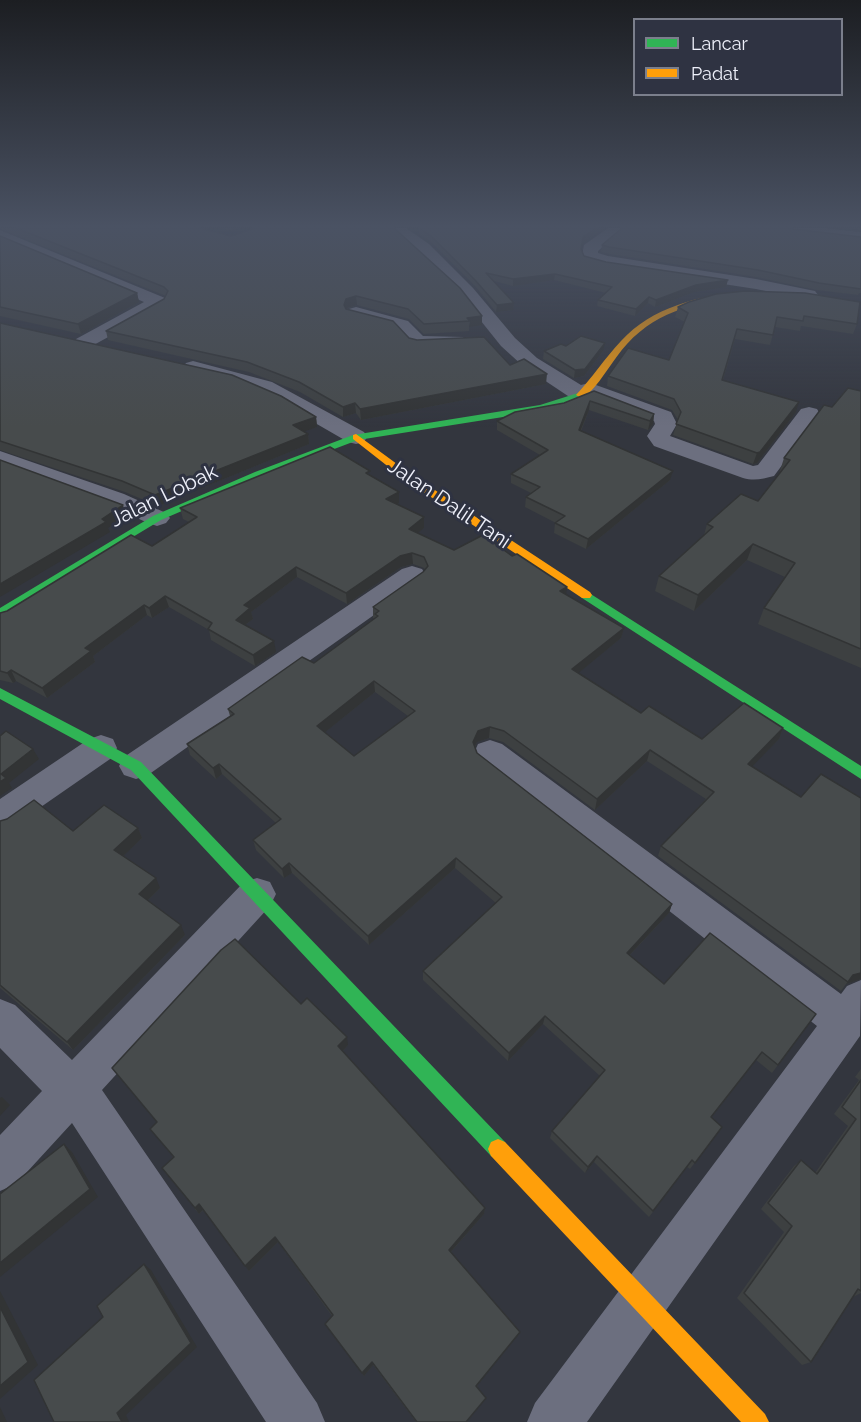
<!DOCTYPE html>
<style>
body{margin:0}
#map{position:relative;width:861px;height:1422px;overflow:hidden;background:#33363e;font-family:Raleway,sans-serif}
canvas{display:block}
.legend{position:absolute;left:633px;top:18px;width:210px;height:78px;box-sizing:border-box;background:#2f3342;border:2px solid #7b7f8c;margin:0;padding:8px 10px;list-style:none;font-size:18px;color:#eef0fa}
.legend li{display:flex;align-items:center;gap:12px;height:30px}
.legend b{width:30px;border:2px solid #7b7f8c}
</style>
<div id="map">
<canvas width="861" height="1422"></canvas>
<ul class="legend">
<li><b style="height:8px;background:#30b455"></b>Lancar</li>
<li><b style="height:8px;background:#ff9f0a"></b>Padat</li>
</ul>
</div>
<script>
const ctx = document.querySelector('canvas').getContext('2d');
ctx.lineJoin = 'round';
function paint(path, color) {
  ctx.fillStyle = color;
  ctx.fill(path, 'evenodd');
}
function strokePath(path, color, width, dash) {
  ctx.strokeStyle = color;
  ctx.lineWidth = width;
  ctx.lineCap = dash ? 'butt' : 'round';
  ctx.setLineDash(dash || []);
  ctx.stroke(path);
}
function write(font, color, halo, rows, align = 'center') {
  ctx.font = font + ' Raleway,sans-serif';
  ctx.lineWidth = 6;
  ctx.setLineDash([]);
  ctx.textBaseline = 'middle';
  ctx.strokeStyle = halo;
  ctx.fillStyle = color;
  for (const [text, x, y, turn = 0] of rows) {
    ctx.save();
    ctx.translate(x, y);
    ctx.rotate((+turn || 0) * Math.PI / 180);
    ctx.textAlign = isNaN(turn) ? turn : align;
    if (halo) ctx.strokeText(text, 0, 0);
    ctx.fillText(text, 0, 0);
    ctx.restore();
  }
}
const street = new Path2D(`
 M389,228H406L429,244L473,288L515,338L537,358L581,385L589,383L596,385L671,412L677,424L670,436L753,466L758,465L801,409L809,407L817,409L820,414L774,476C763,479 754,481 743,478L654,446L647,436L655,424L654,421L591,397L582,401L574,400L523,366L501,346L461,296L417,252Z
 M608,228H625L598,251V253L608,256L756,279L815,291L818,295L815,299L809,300L756,289L605,266L584,260L582,256L584,245Z
 M784,228H825L861,232V242L792,233Z
 M0,230L165,298L168,302L165,306L90,347H76L73,343L76,339L144,302L0,241Z
 M356,307L408,321L423,336L463,337L466,341L463,345L456,347L411,346L394,329L349,317L347,313L349,309Z
 M193,361L272,382L364,432L367,437L364,442L356,444L348,442L258,390L186,371L183,367L186,363Z
 M0,451L124,494L166,513L170,518L166,523L157,526L148,523L106,504L0,466Z
 M412,566L422,569L426,575L422,581L148,775L136,779L124,775L119,766L124,757L402,569Z
 M101,735L113,739L117,748L113,757L12,827L0,831V799L89,739Z
 M490,740L502,744L841,994L847,986L861,980L860,1036L587,1422H527L535,1403L817,1026L478,762L474,753L478,744Z
 M257,878L270,882L276,894L270,906L102,1090L317,1403L325,1422H266L72,1123L16,1184L0,1191V1135L42,1091L0,1048V999L15,1005L72,1060L244,882Z`);
const fast = new Path2D(`
 M581,392L586,395L584,397L541,411L358,440L263,476L161,520L0,617V608L153,516L255,472L353,435L540,405Z
 M586,591L861,766V779L582,598L580,595L582,592Z
 M0,688L141,762L505,1142L508,1149L505,1156L498,1159L491,1156L131,770L0,699Z`);
const slow = new Path2D(`
 M743,291H746V295C700,303 660,308 627,344C613,359 604,378 589,393L581,398L576,395C592,378 605,358 621,341C652,307 699,296 743,291Z
 M356,434L412,475L590,592L592,595L590,598H582L404,479L353,439V435Z
 M498,1139L505,1142L765,1414L769,1422H741L491,1156L488,1149L491,1142Z`);
const wall = new Path2D(`
 M0,228H199L482,325L469,327V331L424,334L409,319L357,305L347,309L409,338L510,365L546,384L361,420L356,413L343,417L300,392L249,372L108,340L106,331L164,299L166,296L0,229Z
 M220,228H240L232,231Z
 M419,228H605L583,243L581,250L584,256L606,262L726,287L694,292L655,307L648,303L635,316L597,306L598,300L606,293L554,280L513,286L494,281L514,303L513,310L496,312L475,286L431,242L419,234Z
 M841,228H861V230Z
 M793,229L861,237V293H859L858,295L817,290L756,277L609,254L601,252L602,245Z
 M0,236L137,293L139,302L81,334L0,316Z
 M716,294L857,324L853,334L801,326L800,331L775,327L770,345L735,339L723,380L796,412L757,463L753,464L673,435L678,420L672,410L607,386L608,376L669,360L685,322L675,317L678,307Z
 M0,323L316,417L317,427L304,431L308,434L309,444L158,506L125,492L0,450Z
 M566,346L603,351L584,376L574,378L543,359L544,351Z
 M594,391L654,414L653,424L648,430L589,410L581,431L670,480L586,549L554,533L555,523H556L525,507L526,497L531,493L511,483V474L540,455L497,430V421L564,403Z
 M861,391V668L758,624L764,608L785,577L747,560L694,611L655,591L659,576L704,535L707,524L758,501L779,474L784,458L832,407Z
 M370,475L399,492V503L396,504L424,528L417,533L454,550L566,594L624,628L621,638L578,673L641,713L702,739L783,728L779,739L752,766L801,797L861,798V979L846,984L841,991L658,856L661,846L706,799L647,761L595,810L503,742L489,738L477,742L475,747L477,753L672,904L669,913L630,955L664,984L710,933L778,1065L772,1073L756,1060L711,1118L722,1127L690,1169L687,1167L649,1217L594,1162L585,1173L550,1138L552,1131L600,1076L543,1024L508,1061L423,980V971L496,903L455,868L369,945L292,873L284,878L256,850L253,840L276,823L222,774L216,779L190,755L187,744L230,716L228,709L314,663L375,619L373,618V607L423,572L425,570L424,568L413,564L401,567L347,604L297,577L251,612L253,619L245,625L276,652L255,666L211,640L209,630L169,607L152,618L147,615L93,656L95,662L47,698L16,681L13,683L0,680V613L7,611L152,546L189,522L183,519L180,508ZM375,692L408,716L354,756L325,732Z
 M0,821L73,831L138,828L142,838L123,856L160,888L147,901L185,935L73,1050L0,988Z
 M301,1004L348,1045L343,1051L485,1208L484,1214L451,1252L518,1335L477,1386L486,1398L467,1422H416L373,1365L364,1376L325,1324L332,1316L278,1242L249,1271L204,1210L199,1214L162,1168L173,1157L150,1129L157,1122L112,1068Z
 M861,1069V1293L853,1297L811,1362L802,1365L737,1298L784,1232L761,1209L794,1166L801,1160L815,1173L848,1126L834,1114L859,1080L855,1077Z`);
const shadedWall = new Path2D(`
 M231,228H240L232,231Z
 M597,228H605L583,243L580,256L583,237Z
 M555,274L554,280L513,286V279Z
 M728,280L726,287L694,292L655,307L656,300L696,285Z
 M137,293L139,302L81,334L78,324Z
 M356,296L357,305L347,308L345,314L344,305L346,299Z
 M649,297L648,303L635,316L636,309Z
 M514,303L513,310L496,312L497,305Z
 M482,316V325L469,327L470,321L467,318Z
 M605,343L603,351L584,376L574,378L575,370Z
 M547,374L546,384L361,420L360,409Z
 M590,401L589,410L577,439L579,430Z
 M799,402L796,412L757,463L753,464L757,453Z
 M355,403L356,413L343,417V407Z
 M654,414L653,424L648,430L650,421Z
 M316,417L317,427L294,435L293,425Z
 M308,434L309,444L158,506L155,495Z
 M673,471L670,480L586,549L588,539Z
 M399,492V503L386,510V499Z
 M123,505L126,516L108,528L110,532L0,597V584Z
 M424,517V528L409,540V529Z
 M753,544L747,560L694,611L698,595Z
 M412,553L413,564L401,567L347,604L346,593L400,556Z
 M296,567L297,577L251,612L253,619L238,630L236,620L244,605Z
 M567,587L566,597L560,591Z
 M165,596L169,607L152,618L149,608Z
 M144,605L147,615L93,656L95,662L47,698L42,688L85,648Z
 M624,628L621,638L570,680L572,669Z
 M274,641L276,652L255,666L253,655Z
 M11,670L16,681L13,683L7,673Z
 M374,681L375,692L319,737L317,726Z
 M490,727L489,738L477,742L472,752L473,742L478,731Z
 M783,728L779,739L744,775L748,764Z
 M33,749L39,759L9,783L12,788L0,796V782L1,774Z
 M650,750L647,761L595,810L597,799Z
 M219,764L222,774L216,779L213,768Z
 M138,828L142,838L119,860L114,850Z
 M456,858L455,868L369,945L368,936Z
 M289,863L292,873L284,878L282,869Z
 M156,878L160,888L144,904L139,894Z
 M672,904L669,913L623,962L627,953Z
 M181,925L185,935L73,1050L67,1042Z
 M861,973V979L846,984L853,975Z
 M545,1016L543,1024L508,1061L509,1053Z
 M347,1037L348,1045L340,1054L338,1046Z
 M2,1097L10,1105L0,1116V1098Z
 M64,1144L72,1152L98,1197L0,1277V1263Z
 M597,1156L594,1162L585,1173L588,1167Z
 M199,1204L204,1209L199,1214L195,1208Z
 M485,1208L484,1214L448,1255L449,1250Z
 M275,1237L278,1242L249,1271L245,1266Z
 M144,1264L151,1270L197,1347L126,1415L129,1422H122L117,1413Z
 M0,1291L38,1365L0,1399Z
 M520,1332L518,1335L475,1388L476,1386Z
 M372,1362L373,1365L364,1376L362,1373Z
 M0,1407L7,1422H0Z`);
const building = new Path2D(`
 M16,228H199L231,236L255,228H394L460,288L482,316L467,318L470,321L424,324L408,309L356,296L346,299L344,305L346,309L393,321L409,338L417,340L484,337L510,365L524,359L547,374L360,409L355,403L343,407L299,382L247,362L106,331L164,299L168,291L164,287Z
 M419,228H597L583,237L581,249L584,256L606,262L728,280L696,285L656,300L649,297L636,309L598,300L612,287L555,274L513,279L486,273L514,303L497,305L475,280L431,236Z
 M622,228H791L793,229L861,237V289L819,283L758,270L609,247L602,245Z
 M0,236L137,293L78,324L0,307Z
 M745,291L805,293L860,302L857,324L804,316L803,321L777,317L773,335L737,329L722,380L799,402L760,452L757,453L676,424L681,412L674,399L608,376L628,348L669,360L688,313L678,307L689,302L716,294Z
 M0,323L232,375L281,396L316,417L293,425L308,434L155,495L122,481L0,441Z
 M581,336L605,343L585,369L575,370L544,351L561,344L566,346Z
 M848,388L861,391V649L764,608L795,563L753,544L698,595L659,576L713,527L707,524L741,494L758,501L790,460L784,458L824,405L832,407Z
 M594,391L654,414L650,421L590,401L579,430L673,471L588,539L555,523L565,516L526,497L540,487L511,474L548,450L497,421L515,412L564,403Z
 M330,447L370,471L366,473L399,492L386,499L424,517L409,529L454,550L483,535L512,556L517,554L567,587L560,591L624,628L572,669L641,713L649,706L702,739L744,703L783,728L748,764L801,797L821,774L861,798V973L853,975L848,982L661,846L714,792L650,750L597,799L504,731L490,727L478,731L473,742L477,753L672,904L627,953L664,984L710,933L816,1014L778,1065L762,1052L711,1117L722,1127L695,1163L692,1160L653,1211L597,1156L588,1167L552,1131L605,1070L545,1016L509,1053L423,971L502,897L456,858L368,936L289,863L282,869L253,840L281,819L219,764L213,768L187,744L234,714L228,709L302,657L314,663L378,616L375,614L379,611L373,607L423,572L428,566L424,557L412,553L400,556L346,593L296,567L244,605L250,608L236,620L274,641L253,655L208,629L212,623L165,596L149,608L144,605L85,648L91,651L42,688L11,670L7,673L0,671V613L7,611L131,535L152,546L197,517L180,508ZM374,681L415,711L354,756L317,726Z
 M0,460L123,505L102,519L106,522L0,584Z
 M6,731L33,749L1,774L6,778L0,782V736Z
 M34,800L73,831L104,805L138,828L114,850L156,878L139,894L181,925L67,1042L0,985V821L7,819Z
 M235,939L301,1004L307,998L347,1037L338,1046L485,1208L449,1250L520,1332L476,1386L486,1398L466,1422H417L372,1362L362,1373L325,1324L333,1315L275,1237L245,1266L199,1204L195,1208L162,1168L174,1157L150,1129L157,1122L112,1068L221,950Z
 M861,1080V1291L858,1289L811,1362L744,1293L792,1226L768,1203L801,1160L817,1174L856,1119L842,1107Z
 M64,1144L90,1189L0,1263V1194Z
 M144,1264L191,1343L117,1413L122,1422H54L34,1380L103,1317L97,1306Z
 M0,1307L28,1362L0,1386Z`);
const streetNames = [
 ["Jalan Lobak",164,496,-26],
 ["Jalan Dalil Tani",449,504,34]
];
paint(street, '#6c6f7f');
paint(fast, '#30b455');
paint(slow, '#ff9f0a');
paint(wall, '#3d4041');
paint(shadedWall, '#323435');
paint(building, '#474b4c');
strokePath(building, '#323435', 1.5);
const sky = ctx.createLinearGradient(0, 0, 0, 427);
sky.addColorStop(0, '#1c1e22');
sky.addColorStop(0.53, '#4a5263');
sky.addColorStop(1, '#4a526300');
ctx.fillStyle = sky;
ctx.fillRect(0, 0, 861, 427);
write('21px', '#eef0fa', '#2f3342', streetNames);
</script>
